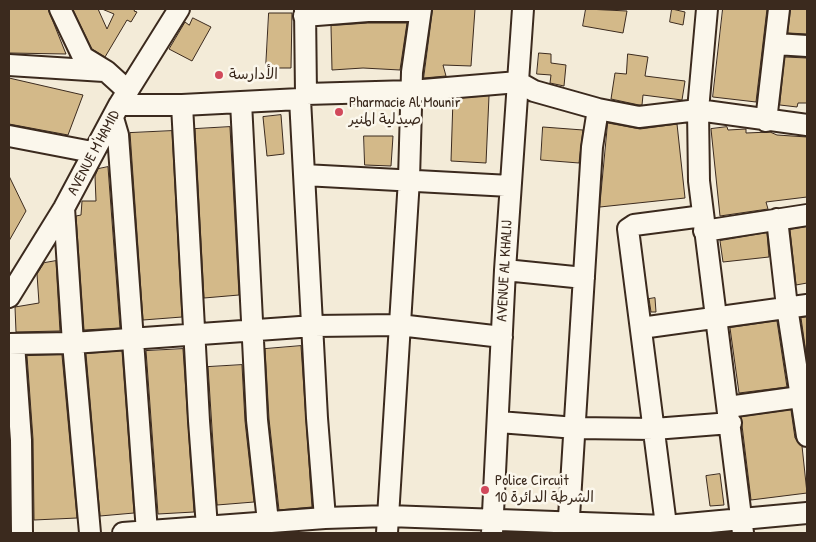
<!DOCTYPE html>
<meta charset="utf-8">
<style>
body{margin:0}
#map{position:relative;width:816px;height:542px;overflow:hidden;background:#f3ebd8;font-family:"Patrick Hand",sans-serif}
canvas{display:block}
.frame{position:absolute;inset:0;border:10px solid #3b2a1e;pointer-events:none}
</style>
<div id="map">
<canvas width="816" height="542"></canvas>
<div class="frame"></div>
</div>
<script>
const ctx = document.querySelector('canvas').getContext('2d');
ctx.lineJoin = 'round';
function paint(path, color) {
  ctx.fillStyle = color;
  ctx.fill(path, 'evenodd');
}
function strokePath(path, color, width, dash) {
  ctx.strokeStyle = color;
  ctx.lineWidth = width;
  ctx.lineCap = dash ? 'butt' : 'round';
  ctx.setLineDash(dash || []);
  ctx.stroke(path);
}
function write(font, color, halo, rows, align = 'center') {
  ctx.font = font + ' "Patrick Hand","Playpen Sans Arabic",sans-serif';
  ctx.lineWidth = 5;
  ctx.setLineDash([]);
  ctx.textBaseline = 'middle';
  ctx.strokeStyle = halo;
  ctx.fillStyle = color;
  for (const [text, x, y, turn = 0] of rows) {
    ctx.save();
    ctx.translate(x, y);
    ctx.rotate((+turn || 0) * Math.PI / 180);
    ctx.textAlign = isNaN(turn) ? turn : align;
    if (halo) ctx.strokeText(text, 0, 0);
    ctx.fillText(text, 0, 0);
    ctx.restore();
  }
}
const building = new Path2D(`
 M9,9H48L66,54L9,53Z
 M73,9H98L107,29L114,14L102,9H135L134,11L137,12L131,22L127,20L105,57L92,49Z
 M433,9H475L471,66L443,65L446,76L424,78Z
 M586,9L627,11L623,33L583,26Z
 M672,9L685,12L683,25L670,22Z
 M723,9H767L756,102L713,97Z
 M791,9H807V34L788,33Z
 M269,13H292L291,68H266Z
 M193,18L211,27L192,61L169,49L185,22L189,25Z
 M368,23H407L400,70L363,68L332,70L331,26Z
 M539,53L551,54V63L566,65L564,86L550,83L551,75L537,74Z
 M628,54L648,57L645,76L685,81L682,100L643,95L642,105H639L611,99L615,73L626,74Z
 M785,57L807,58V103H798L797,107L780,105Z
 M9,78L83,95L68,135L9,124Z
 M489,96L486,163L451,161L453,99Z
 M281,115L284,154L267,156L263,117Z
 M608,123L640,129L677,124L685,198L600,207Z
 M230,127L239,295L204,298L195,129Z
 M543,127L583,130L579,163L541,160Z
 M727,127L728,130L746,129V133L770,132L777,135L807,137V197L766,202L768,209L720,216L711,129Z
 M172,131L182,317L143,320L130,133Z
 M364,136H393L391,166L365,165Z
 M108,167L120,328L84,330L76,216L81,215L82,201H96L95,176L98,169Z
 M9,176L26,211L9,241Z
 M807,227V283L796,285L790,230Z
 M767,233L769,257L723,262L720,241Z
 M56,261L60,331L16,332L15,307L39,303L37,274L44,263Z
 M655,298L656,312H651L649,299Z
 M807,317V360L801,318Z
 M777,321L787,387L739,393L730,328Z
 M301,346L312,507L279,510L269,419L265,349Z
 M183,349L194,512L158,514L146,351Z
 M122,351L134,513L100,516L86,354Z
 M62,355L77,518L34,520L33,439L27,356Z
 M242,365L245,421L254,502L217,505L208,367Z
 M791,410L795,438L802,446L807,493L751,500L741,417Z
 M9,435V440L10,533H9Z
 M720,474L724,505L710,506L706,476Z`);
const minor = new Path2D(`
 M60,9L83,57L106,71L128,91
 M305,9L306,94
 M368,9V11H410
 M707,9L698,110L699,181L743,533
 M304,16L368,11
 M776,44L807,46
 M9,65L104,71
 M300,99L317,418L325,518
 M241,102L257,420L268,522
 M119,105H182L300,99L306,94L411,91L518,82L534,91L598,109L639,117L698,110L807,125
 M182,105L199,421L207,527
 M113,118L118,135L147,532
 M766,121L779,9
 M9,136L92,152
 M304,175L510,186
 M64,208L73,343L90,533
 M777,219L787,307L807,436
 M704,231L807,215
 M505,270L584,278
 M9,297L64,208L119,105L179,9
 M641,328L807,305
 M9,344L73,343L314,326L399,325L502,337
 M14,344L21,440L22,533
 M728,407L807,396
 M499,422L576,428L654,429L731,423
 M123,533L325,518L388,516L666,526L807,513
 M387,533L409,179L412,72L421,9
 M492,533L505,270L523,9
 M568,533L592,147L598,109
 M667,533L628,229L634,225L703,216`);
const markers = [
 [219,75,5,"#d1495b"],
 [339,112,5,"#d1495b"],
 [485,490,5,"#d1495b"]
];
const poiNames = [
 ["الأدارسة",229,75],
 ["Pharmacie Al Mounir",349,103],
 ["صيدلية المنير",349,120],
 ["Police Circuit",495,481],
 ["10 الشرطة الدائرة",495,498]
];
const streetNames = [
 ["AVENUE M'HAMID",94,153,-62],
 ["AVENUE AL KHALIJ",505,271,-87]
];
paint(building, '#d3b989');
strokePath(building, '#3b2a1e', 1);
strokePath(minor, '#3b2a1e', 24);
strokePath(minor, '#fbf7ec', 20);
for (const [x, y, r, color] of markers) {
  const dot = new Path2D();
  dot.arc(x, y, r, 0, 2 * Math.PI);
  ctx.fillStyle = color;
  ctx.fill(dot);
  strokePath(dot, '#fbf7ec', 2);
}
write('15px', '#3b2a1e', '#fbf7ec', poiNames, 'left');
write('15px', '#3b2a1e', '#fbf7ec', streetNames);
</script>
